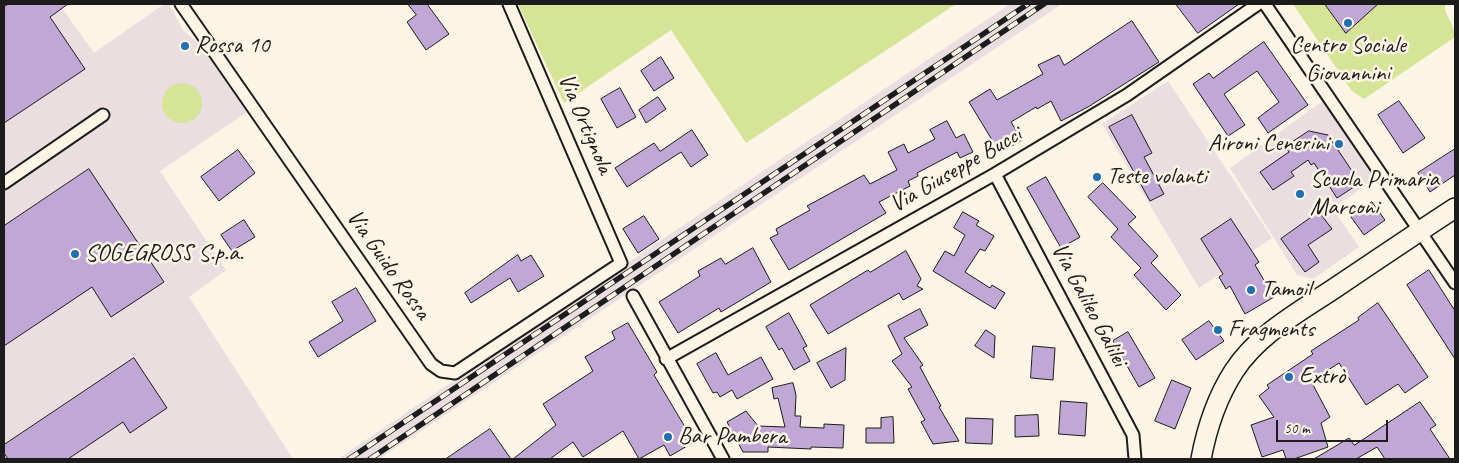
<!DOCTYPE html>
<meta charset="utf-8">
<style>
body{margin:0}
#map{position:relative;width:1459px;height:463px;overflow:hidden;background:#fcf5e5;font-family:Caveat,sans-serif}
canvas{display:block}
.frame{position:absolute;inset:0;border:5px solid #1c1c1c;pointer-events:none}
.scale{position:absolute;left:1276px;top:420px;width:112px;height:22px;box-sizing:border-box;border:2px solid #1c1c1c;border-top:0;padding-left:6px;font-size:15px;line-height:18px;white-space:nowrap;color:#1c1c1c;-webkit-text-stroke:4px #fcf5e5;paint-order:stroke}
</style>
<div id="map">
<canvas width="1459" height="463"></canvas>
<div class="frame"></div>
<div class="scale">50 m</div>
</div>
<script>
const ctx = document.querySelector('canvas').getContext('2d');
ctx.lineJoin = 'round';
function paint(path, color) {
  ctx.fillStyle = color;
  ctx.fill(path, 'evenodd');
}
function strokePath(path, color, width, dash) {
  ctx.strokeStyle = color;
  ctx.lineWidth = width;
  ctx.lineCap = dash ? 'butt' : 'round';
  ctx.setLineDash(dash || []);
  ctx.stroke(path);
}
function write(font, color, halo, rows, align = 'center') {
  ctx.font = font + ' Caveat,sans-serif';
  ctx.lineWidth = 5;
  ctx.setLineDash([]);
  ctx.textBaseline = 'middle';
  ctx.strokeStyle = halo;
  ctx.fillStyle = color;
  for (const [text, x, y, turn = 0] of rows) {
    ctx.save();
    ctx.translate(x, y);
    ctx.rotate((+turn || 0) * Math.PI / 180);
    ctx.textAlign = isNaN(turn) ? turn : align;
    if (halo) ctx.strokeText(text, 0, 0);
    ctx.fillText(text, 0, 0);
    ctx.restore();
  }
}
const built = new Path2D(`
 M4,4H59L94,53L164,4H169L183,30L199,44L247,112L160,171L226,270L189,297L293,459H4Z
 M1010,4H1062L379,459H338Z
 M1168,81L1272,238L1199,288L1102,124Z
 M1324,100L1374,179L1333,209L1359,247L1313,279L1297,275L1230,168Z`);
const green = new Path2D(`
 M518,4H956L746,143L671,30L564,103Z
 M1293,4H1445C1444,16 1455,23 1455,37L1364,99L1352,91Z
 M162 103a20 20 0 1 1 40 0a20 20 0 1 1-40 0Z`);
const building = new Path2D(`
 M9,4H68L50,17L85,69L4,123V7Z
 M408,4H427L449,34L426,50L407,22L416,15Z
 M1176,4H1239L1198,33Z
 M1325,4H1378L1346,33Z
 M1132,21L1159,62L1088,107L1061,121L1051,101L1037,109L1036,107L1011,122L1022,140L1000,153L969,102L990,89L997,100L1043,74L1038,65L1059,55L1064,65Z
 M1264,42L1308,105L1268,133L1258,118L1279,102L1257,71L1224,94L1245,125L1228,136L1193,84L1209,73L1213,78Z
 M661,57L674,78L654,91L641,71Z
 M620,88L636,117L617,128L601,99Z
 M658,97L666,109L646,123L639,110Z
 M1399,101L1425,138L1403,153L1378,115Z
 M1132,115L1152,153L1144,157L1164,194L1150,201L1109,127Z
 M947,121L956,138L964,134L973,152L960,158L957,152L917,173L918,176L908,181L910,186L879,202L886,213L789,270L770,238L778,234L776,229L810,210L807,206L864,175L870,184L897,170L888,152L904,144L908,153L935,139L930,130Z
 M692,130L708,155L691,167L681,152L627,187L615,168L654,143L660,151Z
 M1309,131L1328,135L1360,183L1337,198L1314,163L1311,165L1308,160L1291,172L1294,176L1273,190L1260,172L1289,152L1285,147Z
 M1455,149V175L1430,192L1418,173Z
 M238,150L255,173L219,201L201,177Z
 M89,169L164,282L111,317L92,287L4,346V226Z
 M1046,177L1080,237L1061,248L1027,188Z
 M1103,183L1136,217L1128,224L1158,256L1151,263L1181,295L1166,310L1134,275L1141,268L1111,237L1118,229L1088,197Z
 M1372,202L1385,220L1364,235L1351,217Z
 M963,212L979,221L976,225L994,236L985,251L980,249L965,272L990,288L992,285L1005,293L995,309L933,271L945,251L954,256L965,235L954,228Z
 M1319,212L1332,229L1308,245L1319,262L1305,272L1281,239Z
 M644,216L659,239L638,253L623,229Z
 M1231,219L1259,262L1255,265L1274,297L1245,314L1230,286L1226,289L1219,277L1223,274L1201,239Z
 M244,220L255,237L232,251L221,235Z
 M753,248L771,282L721,312L719,308L678,333L659,302L700,276L698,271L721,258L725,264Z
 M906,251L921,279L917,286L923,289L903,300L899,293L828,334L810,305L868,270L870,272Z
 M518,255L521,261L531,255L544,276L518,292L510,278L471,303L465,293Z
 M1429,270L1455,311V359L1407,285Z
 M356,288L376,321L318,357L309,342L343,321L332,302Z
 M1378,303L1428,377L1405,393L1398,384L1366,405L1339,363L1311,381L1330,417L1321,423L1328,447L1294,459H1286L1283,450L1262,457L1251,425L1274,417L1259,396L1269,388L1267,385L1313,354L1311,351L1359,320L1358,318Z
 M920,309L928,325L904,338L923,365L920,367L941,406L939,407L959,441L933,444L921,422L925,420L908,389L912,387L892,361L902,354L888,326Z
 M789,313L807,346L803,348L810,361L794,370L782,348L779,350L766,327Z
 M1209,321L1224,341L1196,360L1182,340Z
 M628,323L657,372L654,375L694,442L670,456L664,445L639,459L623,431L583,457L573,442L550,459H513L556,425L543,404L593,371L585,357L615,339L612,332Z
 M986,330L995,336L994,358L975,346Z
 M1128,332L1155,378L1139,387L1113,341Z
 M1033,346L1055,348L1053,380L1031,378Z
 M846,348L845,380L831,388L817,363Z
 M716,353L728,375L761,357L773,379L737,399L732,390L720,397L717,392L713,393L697,364Z
 M134,358L167,408L130,433L123,422L68,459H8L4,453V445Z
 M1172,380L1191,388L1175,429L1155,421Z
 M793,383L796,395L795,416H801L800,427L824,428V424L844,425L843,448L811,447V449L768,447V452H743L727,422L746,411L758,426L785,427L778,398L774,399L772,388Z
 M1061,401L1087,403L1085,436L1059,434Z
 M1420,402L1436,425L1430,429L1450,459H1385L1377,447L1356,459H1314L1349,438L1354,445Z
 M1038,415L1039,436L1015,437V416Z
 M893,417L894,443H866V428H881V418Z
 M966,418L993,419L992,444L966,443Z
 M490,429L511,459H446Z`);
const street = new Path2D(`
 M181,4L431,364L441,371L455,373L621,263L509,4
 M1265,4L1455,283
 M995,174L1133,435L1135,459
 M4,183L103,115
 M633,296L723,459
 M666,359L995,174L1127,95L1258,4`);
const primary = new Path2D(`
 M1201,459C1207,427 1216,399 1234,371C1258,334 1299,312 1335,288C1375,261 1415,234 1455,208`);
const rail = new Path2D(`
 M349,459L1028,4
 M370,459L1044,4`);
const markers = [
 [1348,23,5,"#1f6fb2"],
 [185,46,5,"#1f6fb2"],
 [1339,144,5,"#1f6fb2"],
 [1097,177,5,"#1f6fb2"],
 [1300,194,5,"#1f6fb2"],
 [75,254,5,"#1f6fb2"],
 [1251,290,5,"#1f6fb2"],
 [1218,330,5,"#1f6fb2"],
 [1289,377,5,"#1f6fb2"],
 [668,437,5,"#1f6fb2"]
];
const poiNames = [
 ["Rossa 10",195,46],
 ["Centro Sociale",1348,46,"center"],
 ["Giovannini",1348,74,"center"],
 ["Aironi Cenerini",1329,144,"right"],
 ["Teste volanti",1107,177],
 ["Scuola Primaria",1310,180],
 ["Marconi",1310,208],
 ["SOGEGROSS S.p.a.",85,254],
 ["Tamoil",1261,290],
 ["Fragments",1228,330],
 ["Extrò",1299,377],
 ["Bar Pambera",678,437]
];
const streetNames = [
 ["Via Ortignola",585,124,67],
 ["Via Giuseppe Bucci",956,170,-30],
 ["Via Guido Rossa",388,265,55],
 ["Via Galileo Galilei",1089,305,62]
];
paint(built, '#eadee0');
paint(green, '#d5e497');
paint(building, '#c1a7d5');
strokePath(building, '#1c1c1c', 1);
strokePath(street, '#1c1c1c', 15);
strokePath(primary, '#1c1c1c', 22);
strokePath(street, '#fcf5e5', 11);
strokePath(primary, '#fcf5e5', 19);
strokePath(rail, '#1c1c1c', 5.5);
strokePath(rail, '#fcf5e5', 4, [11]);
for (const [x, y, r, color] of markers) {
  const dot = new Path2D();
  dot.arc(x, y, r, 0, 2 * Math.PI);
  ctx.fillStyle = color;
  ctx.fill(dot);
  strokePath(dot, '#fcf5e5', 2);
}
write('24px', '#1c1c1c', '#fcf5e5', poiNames, 'left');
write('24px', '#1c1c1c', '#fcf5e5', streetNames);
</script>
